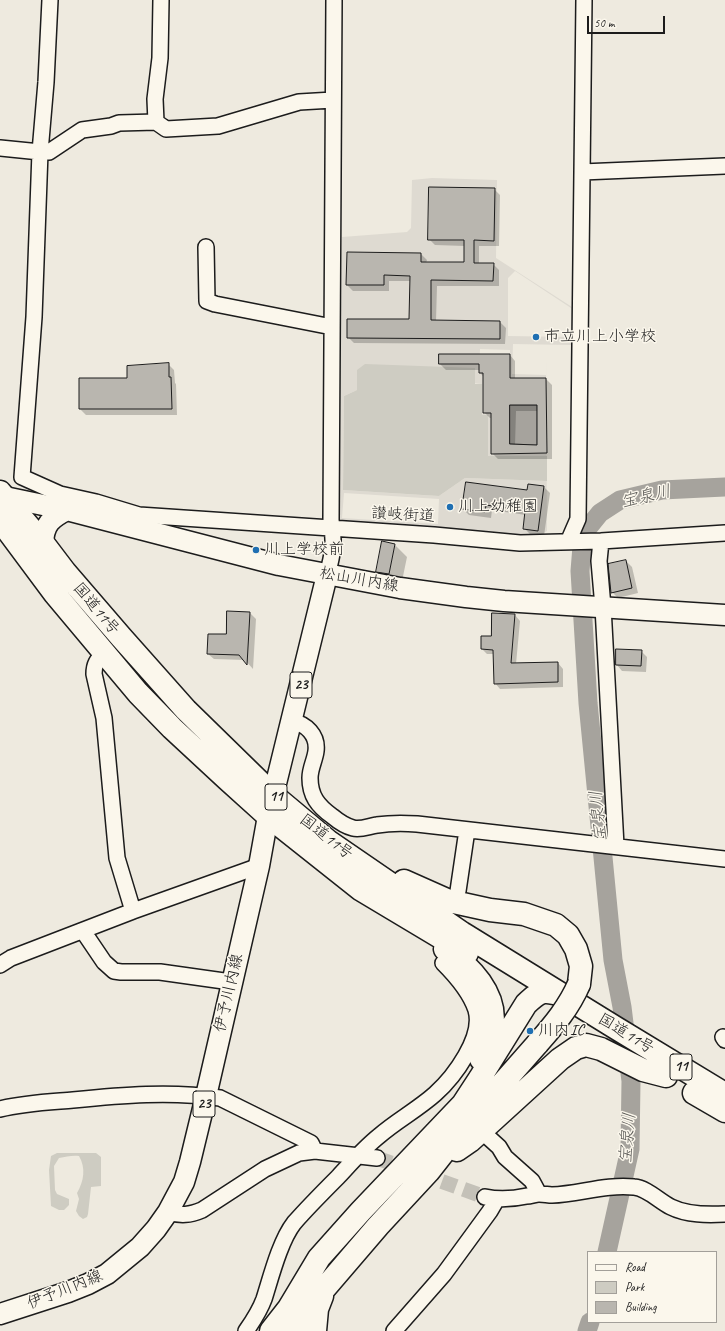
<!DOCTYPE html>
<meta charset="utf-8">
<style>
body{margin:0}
#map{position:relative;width:725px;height:1331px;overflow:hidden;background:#eeeadf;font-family:Caveat,sans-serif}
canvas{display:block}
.legend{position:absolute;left:587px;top:1251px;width:130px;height:72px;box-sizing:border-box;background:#fbf7ec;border:1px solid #a29f99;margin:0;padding:5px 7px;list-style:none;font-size:12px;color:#1c1c1c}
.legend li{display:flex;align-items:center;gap:8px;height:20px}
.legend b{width:20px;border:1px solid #a29f99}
.scale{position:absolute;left:587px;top:16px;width:78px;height:18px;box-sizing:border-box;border:2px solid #1c1c1c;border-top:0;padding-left:5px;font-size:12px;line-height:14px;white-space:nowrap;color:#1c1c1c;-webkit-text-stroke:3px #fbf7ec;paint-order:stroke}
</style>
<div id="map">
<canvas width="725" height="1331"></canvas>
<ul class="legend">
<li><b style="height:5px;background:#fbf7ec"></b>Road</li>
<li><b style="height:11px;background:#ceccc2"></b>Park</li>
<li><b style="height:11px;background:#b9b6af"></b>Building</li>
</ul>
<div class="scale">50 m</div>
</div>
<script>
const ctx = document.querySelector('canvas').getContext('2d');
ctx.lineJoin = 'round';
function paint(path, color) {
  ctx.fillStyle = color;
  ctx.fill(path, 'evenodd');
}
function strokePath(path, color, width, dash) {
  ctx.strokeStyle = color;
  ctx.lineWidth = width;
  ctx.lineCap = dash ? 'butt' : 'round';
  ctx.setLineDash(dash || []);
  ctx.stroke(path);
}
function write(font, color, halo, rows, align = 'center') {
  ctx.font = font + ' Caveat,"Klee One",sans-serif';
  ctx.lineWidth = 3;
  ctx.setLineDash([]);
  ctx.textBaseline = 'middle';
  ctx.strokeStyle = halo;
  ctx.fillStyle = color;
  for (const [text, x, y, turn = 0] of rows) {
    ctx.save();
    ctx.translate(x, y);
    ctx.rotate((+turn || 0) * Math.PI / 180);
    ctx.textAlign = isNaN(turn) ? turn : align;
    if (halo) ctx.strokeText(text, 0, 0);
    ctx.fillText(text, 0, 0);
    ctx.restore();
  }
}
const built = new Path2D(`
 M432,178L497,180L496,258L572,307L571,359H546L547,531L539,536L529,538L342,521L338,519L342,237L407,232L411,228L412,180ZM429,187L494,241L428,240ZM347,252L421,253V262H464V253H473L474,263H494L493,281L431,280V320L500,321V339L347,338V319H409L410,276L384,275L383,285H346ZM515,271L571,308V337L508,336V278ZM513,344L571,345V359H546V375L512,374ZM480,349L510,350V373H479ZM439,354H465V364H439ZM357,370L481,384L482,415L488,416V456H547V481L465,478L439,496L343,490L344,396L357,390ZM491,378H546L547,453L491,454ZM466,482L527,490L528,484L544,487L538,531L523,528L525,511L486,505L485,512L462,509ZM344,493L439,499L438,524L342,518Z`);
const green = new Path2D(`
 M365,364L475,368V384H482V415H488V456H547V481L465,478L439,496L343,490L344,396L357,390V370Z
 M57,1153H96L101,1157V1186L91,1187L88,1214L87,1217L83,1219L79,1216L76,1211L79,1199L77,1193C84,1181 86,1168 79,1156C72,1155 66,1157 59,1158L54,1166L55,1190L57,1194L69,1199V1205L64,1210H59L51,1206L49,1170L51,1156Z`);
const water = new Path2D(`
 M510,405H537V445L510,444Z`);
const shadow = new Path2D(`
 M494,189L500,195L499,246H479V264H493L499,270V286H437L436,321L500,322L506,328L505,344L354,343L348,337L410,320V281H389V291H353L347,285L421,254L427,260L426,263H465V246L435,245L429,239Z
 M510,355L515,361V379H546L552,385V459H498L492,453V418H490L484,412V377L480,373V370H446L440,364ZM516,411H538V446H515Z
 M168,364L174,370L175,383L176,384L177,415H86L80,409L128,379Z
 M528,485L544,487L550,493L544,536L530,534L524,528L526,515L492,510L491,518L469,515L463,509L528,491Z
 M382,542L395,545L407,557L401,586L388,583L377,571Z
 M626,561L632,567L638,593L618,598L612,592Z
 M250,613L256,619L253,669L245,660L214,659L208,654Z
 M515,615L520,621L516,664L558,663L563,669V687L500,689L495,683L494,654H487L482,649Z
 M641,651L647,657L646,672L622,671L617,665Z`);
const river = new Path2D(`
 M607,1252L630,1149L631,1081L622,1007L613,960L588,703L580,571L583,534L600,513L620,500L662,490L725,487
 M587,1331L590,1322`);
const building = new Path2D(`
 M429,187L495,188L494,241L474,240V263H494L493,281L431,280V320L500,321V339L347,338V319H409L410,276L384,275V285H346L347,252L421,253V262H464V240H428Z
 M439,354H510V378H546L547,453L491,454V413H483V373H479V364H439ZM510,405H537V445L510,444Z
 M169,363V377H171L172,409H79V378H127V366Z
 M466,482L527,490L528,484L544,486L538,531L523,529L525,511L486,505L485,512L462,509Z
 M382,541L395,544L389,574L376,572Z
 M626,560L632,588L611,593L608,564Z
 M227,611L250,612L247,665L239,655L207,654L208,634H226Z
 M492,613L515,614L511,663L558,662V682L494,684L493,650L481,649V636H491Z
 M616,649L642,650L641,666L616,665Z`);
const minorTunnel = new Path2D(`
 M377,1158L485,1197`);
const minor = new Path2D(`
 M50,0L46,82L40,152L34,317L22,477L60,494L96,502L139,515
 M156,122L155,99L160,58L161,0
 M0,148L40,152H49L82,130L111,126L119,123L156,122L166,129L218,126L299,102L333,100
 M582,172L725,166
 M206,247L207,301L215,304L332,327
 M138,525L139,515L434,535L520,543L601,541L725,533
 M601,541L599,561L603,607L616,846
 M568,542L578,519L584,0
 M327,575C333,554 335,542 331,520L334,0
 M104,653C97,660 94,664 94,674L104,718L117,858L133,911
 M292,721C306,724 318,735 316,751C315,760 310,768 310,778C310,796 318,806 332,816C338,821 345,826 353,828C361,830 369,826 377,825C390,823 403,823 417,824L725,859
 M458,891L467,830
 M83,931L104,962L114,971L121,972H160L231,982
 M0,965L11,958L133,911L259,866
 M723,1037L725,1040
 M0,1109C24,1103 49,1102 73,1100C122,1095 171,1091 220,1098L311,1143L315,1151
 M488,1137L499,1147L505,1157L532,1181L539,1194
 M485,1197C499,1200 513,1199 527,1196C531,1196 535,1194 539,1194C544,1194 548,1195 552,1195C579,1194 606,1184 634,1187C647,1188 659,1201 671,1207C687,1215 707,1215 725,1214
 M168,1212C181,1216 190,1215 202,1210L265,1169L299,1153L315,1151L377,1158
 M246,1331C253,1321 260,1310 264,1299C271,1277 280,1241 294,1223C308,1207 323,1192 338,1177C351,1163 364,1148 379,1136C396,1121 417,1110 435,1094C454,1077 484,1037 476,1010C470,992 456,976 443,963
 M394,1331L444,1274L490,1211L497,1199`);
const major = new Path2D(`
 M0,496L67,510L279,565L400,588L466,597L504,601L725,615
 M43,543C44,524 51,518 67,510
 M0,1314L68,1292L88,1284L107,1274L140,1247L156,1229L168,1212L184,1182L190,1162L206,1096L259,866L268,816L327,575`);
const highway = new Path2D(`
 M0,492L43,543L65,572L121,637L186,710L273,795L328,841L462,933L616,1028L725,1094
 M0,520L55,594L138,693L172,728L227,779L268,816L360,889L467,953
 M404,881L449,901L490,910L524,914L556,925L568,935L576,949L581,966L579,984
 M445,949C470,966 498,994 492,1027C490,1038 486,1048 481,1059
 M694,1093L725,1111
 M457,1150L470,1141L560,1059L576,1048L586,1045L601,1049L643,1070L666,1076
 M271,1331L289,1308L319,1258L361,1211L463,1104L480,1078L526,1004C541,990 543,990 563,995
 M295,1331L302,1318L324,1289L378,1226L429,1171L458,1134L538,1043
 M315,1331L317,1309L322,1296`);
const highwayBridge = new Path2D(`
 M538,1043C554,1025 569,1007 579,984`);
const markers = [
 [536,337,4,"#1f6fb2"],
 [450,507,4,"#1f6fb2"],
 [256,550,4,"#1f6fb2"],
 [530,1031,4,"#1f6fb2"]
];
const shields = [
 [301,685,22],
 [276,797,22],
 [681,1067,22],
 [204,1104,22]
];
const shieldNames = [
 ["23",301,685],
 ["11",276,797],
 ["11",681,1067],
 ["23",204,1104]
];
const poiNames = [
 ["市立川上小学校",544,337],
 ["川上幼稚園",458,507],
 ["川上学校前",264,550],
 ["川内IC",538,1031]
];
const streetNames = [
 ["讃岐街道",403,515,3],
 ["松山川内線",359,580,10],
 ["国道11号",96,609,50],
 ["国道11号",326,837,38],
 ["伊予川内線",229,993,-77],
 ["国道11号",626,1034,31],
 ["伊予川内線",65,1290,-22]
];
const waterNames = [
 ["宝泉川",646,497,-13],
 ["宝泉川",599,816,-96],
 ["宝泉川",628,1138,-85]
];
paint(built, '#dedad1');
paint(green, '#ceccc2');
paint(water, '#a6a39d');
strokePath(water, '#6f6d69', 1);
paint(shadow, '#0003');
strokePath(river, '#a6a39d', 19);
paint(building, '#b9b6af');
strokePath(building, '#1c1c1c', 1);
strokePath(minorTunnel, '#c4c1b8', 15, [15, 8]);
strokePath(minor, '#1c1c1c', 18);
strokePath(major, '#1c1c1c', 23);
strokePath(highway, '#1c1c1c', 25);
strokePath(minor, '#fbf7ec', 15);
strokePath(major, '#fbf7ec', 20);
strokePath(highway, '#fbf7ec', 22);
strokePath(highwayBridge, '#1c1c1c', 25, []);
strokePath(highwayBridge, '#fbf7ec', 22);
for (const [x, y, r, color] of markers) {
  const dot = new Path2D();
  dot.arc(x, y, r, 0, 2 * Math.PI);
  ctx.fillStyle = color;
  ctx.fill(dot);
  strokePath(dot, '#fbf7ec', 1.5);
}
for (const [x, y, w] of shields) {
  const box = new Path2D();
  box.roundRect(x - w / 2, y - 13, w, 26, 3);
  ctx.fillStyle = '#fbf7ec';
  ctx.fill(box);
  strokePath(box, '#1c1c1c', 1);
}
write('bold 15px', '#1c1c1c', null, shieldNames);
write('16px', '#1c1c1c', '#fbf7ec', poiNames, 'left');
write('16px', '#1c1c1c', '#fbf7ec', streetNames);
write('italic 17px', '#5a5956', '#fbf7ec', waterNames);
</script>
